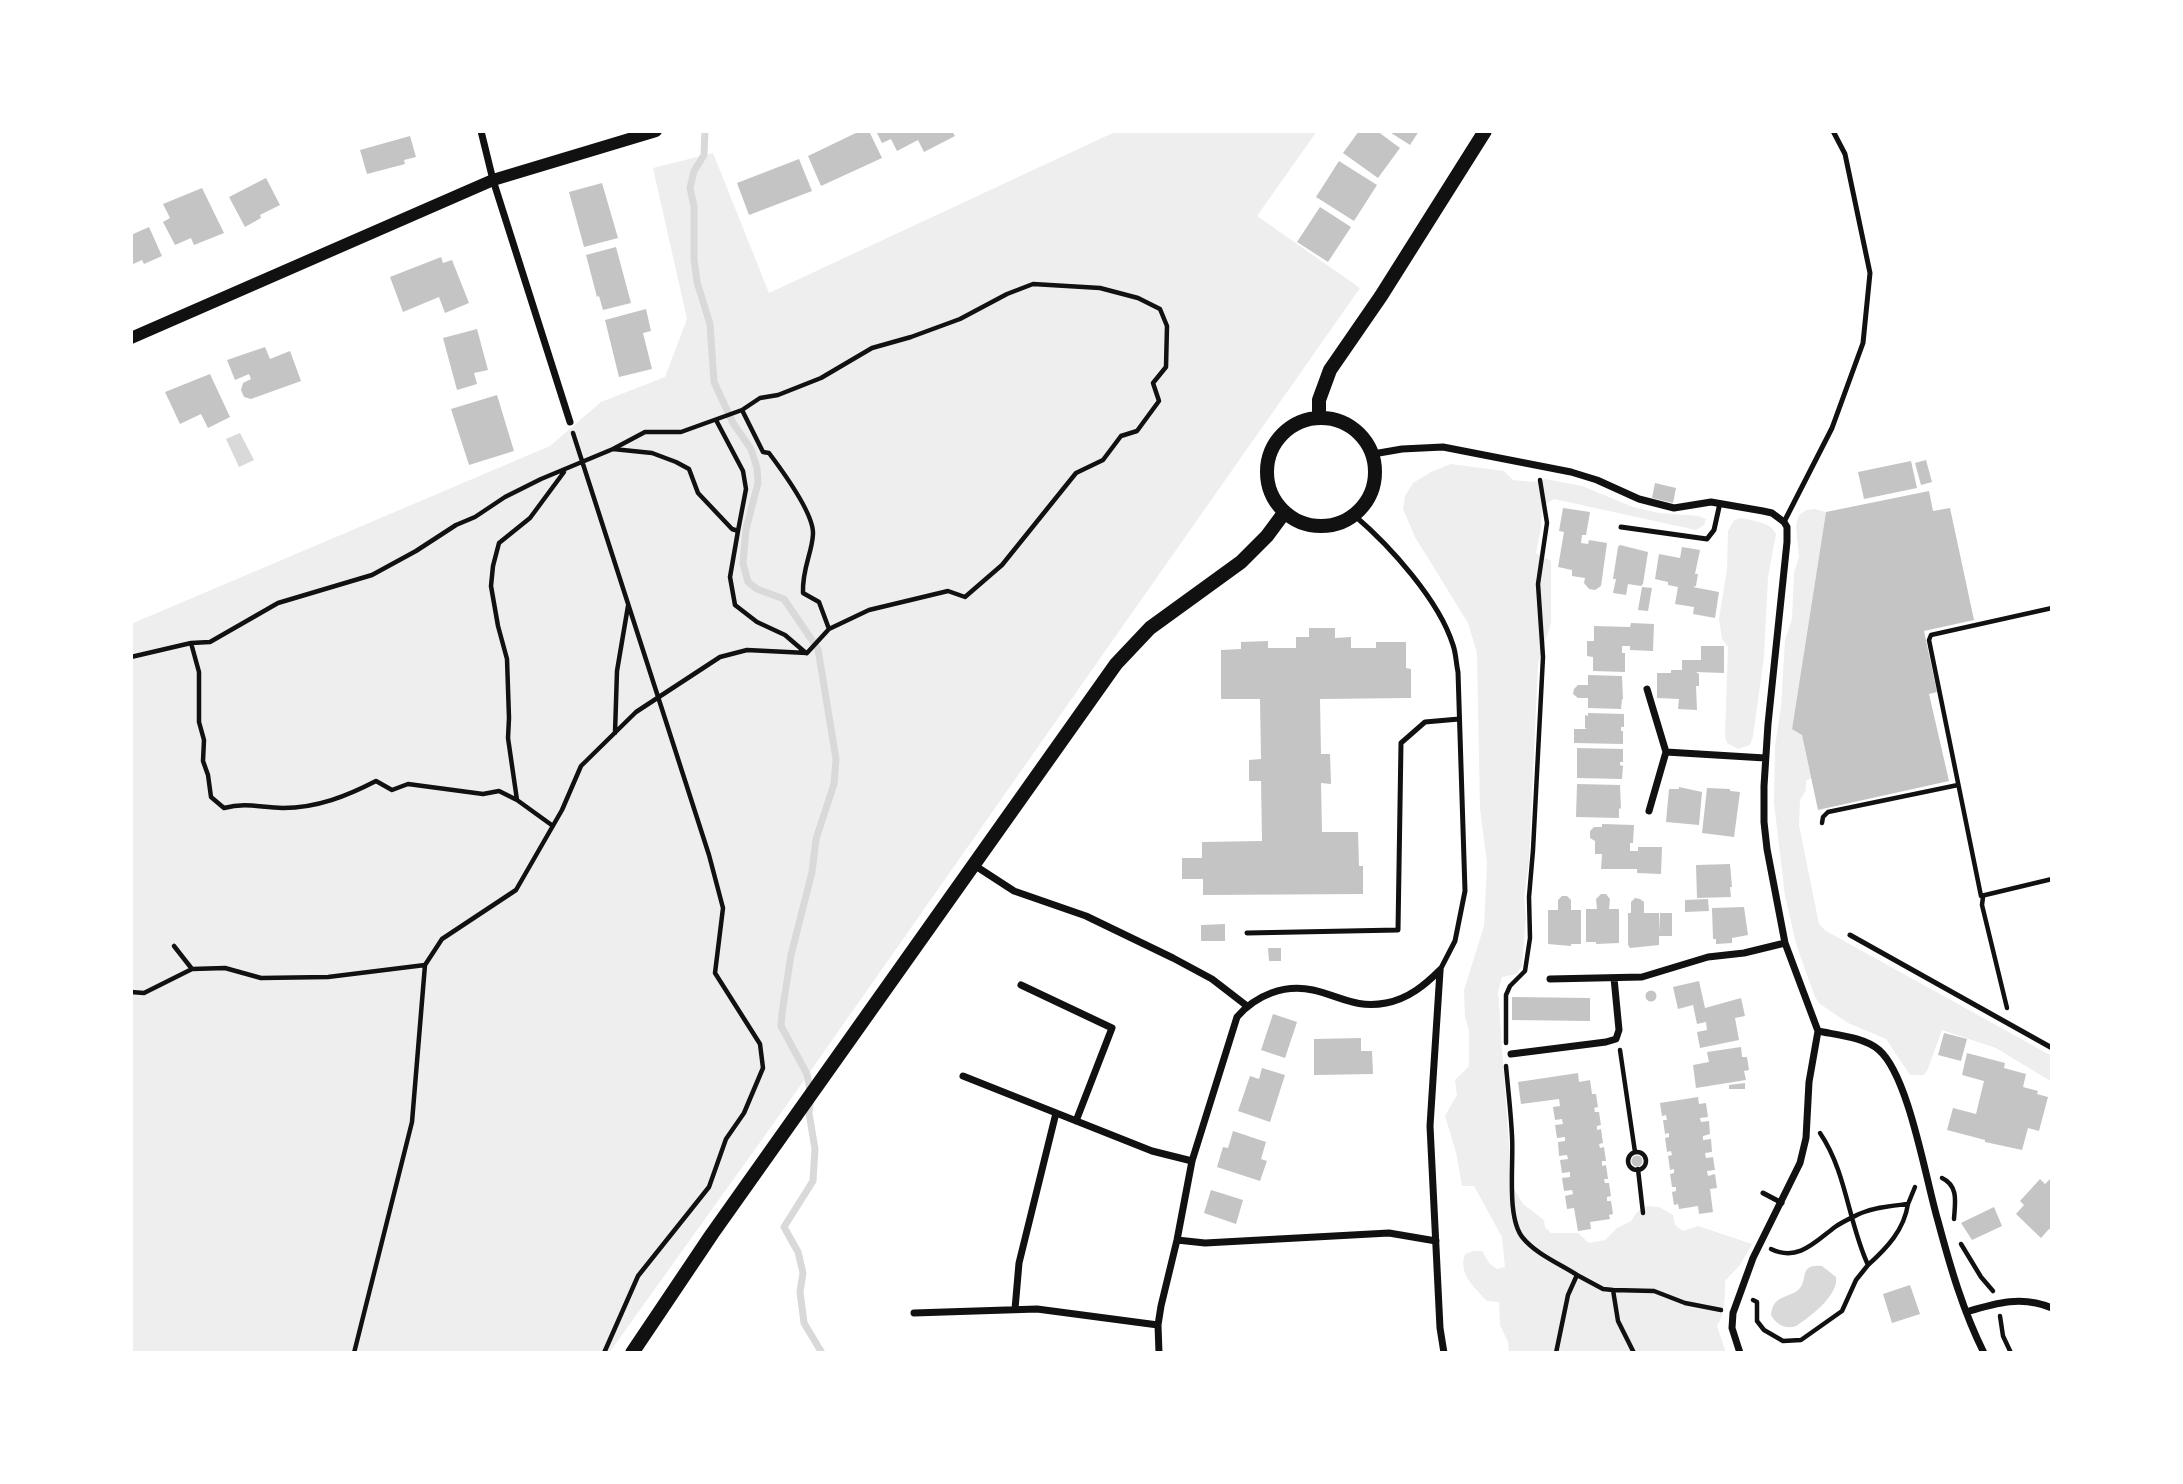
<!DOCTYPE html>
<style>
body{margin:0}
#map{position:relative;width:2183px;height:1484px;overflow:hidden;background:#fff;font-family:Karla,sans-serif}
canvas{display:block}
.frame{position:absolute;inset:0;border:133px solid #fff;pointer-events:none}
</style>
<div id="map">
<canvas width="2183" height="1484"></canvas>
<div class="frame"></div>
</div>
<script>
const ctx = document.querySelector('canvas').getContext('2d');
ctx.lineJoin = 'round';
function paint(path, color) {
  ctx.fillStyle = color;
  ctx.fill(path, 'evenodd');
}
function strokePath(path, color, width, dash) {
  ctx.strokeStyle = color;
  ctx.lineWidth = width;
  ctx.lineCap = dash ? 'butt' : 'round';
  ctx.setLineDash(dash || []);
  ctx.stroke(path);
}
const green = new Path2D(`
 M1117,131H1317L1257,216L1360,288L781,1113L609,1353H131V624L550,446L601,402L665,377L687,319L653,168L713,153L769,293Z
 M1451,464L1504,471L1513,480L1534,482L1545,479L1582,486L1633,507L1659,513L1699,516L1706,519L1704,525L1696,530L1554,499L1542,506L1541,528L1536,553L1551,561V623L1538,664L1529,861L1524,898L1526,916L1522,966L1516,974L1502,977L1498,992L1512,1186L1523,1204L1544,1220L1545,1227L1551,1233H1578L1589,1243L1605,1240L1617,1228L1631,1221L1637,1212L1647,1206L1659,1207L1673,1215L1675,1225L1683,1231L1698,1226L1752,1244L1740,1265L1725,1281C1725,1296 1725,1313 1717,1326L1726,1353H1509L1508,1342L1500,1325L1499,1302L1487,1301C1474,1287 1458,1274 1465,1254L1473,1251H1482L1489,1263L1497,1269L1505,1267L1502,1237L1474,1186H1462L1456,1152L1445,1116L1457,1095L1455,1080L1469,1066V1031L1465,1016L1464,990L1484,926L1487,863L1480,809L1477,653L1468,623L1415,537L1403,509L1405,496L1413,483L1431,472Z
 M1815,509L1826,512L1792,728L1802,735L1811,778L1806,781V790L1800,800L1799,825L1819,924L1826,931L2052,1056V1082L1996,1048L1942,1030L1927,1071L1923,1075H1910L1886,1039L1848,1023L1820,1004L1815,997L1797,947L1785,896L1774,803L1775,746L1781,707L1785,640L1792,619L1794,573L1799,557L1796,525L1799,515L1806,510Z
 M1741,518C1753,521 1771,522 1776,534L1768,577L1764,657L1753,736L1750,745L1738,749L1727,743L1725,736L1728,647L1722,639L1719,619L1727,569L1728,531L1734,520Z`);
const water = new Path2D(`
 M240,433L254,460L239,467L226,439Z
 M1822,1266L1836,1277C1839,1295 1810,1317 1796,1326C1785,1330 1776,1324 1771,1315C1773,1293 1791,1299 1800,1288C1808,1278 1799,1264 1822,1266Z`);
const stream = new Path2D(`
 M705,131L704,155L694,171L690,188L694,206V259L697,282L710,324L714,382L733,423L751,449L757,468L758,483L746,529L743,563L748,582L757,589L784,599L818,649L836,759L834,784L816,839L812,872L791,955L782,1013L781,1026L807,1074L811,1095L809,1113L815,1149L813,1181L784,1227L798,1252L803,1273L800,1292L804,1323L822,1353`);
const building = new Path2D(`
 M860,131H869L882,158L821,186L808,156Z
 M876,131H952L955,136L924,152L918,140L897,151L891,139L882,143Z
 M1359,131H1377L1400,148L1378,178L1343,153Z
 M1388,131H1419L1410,145Z
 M410,136L416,157L404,160L405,164L367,174L360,150Z
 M799,159L812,191L749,215L737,183Z
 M1339,161L1377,185L1354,221L1316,197Z
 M266,178L280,205L260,215L261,218L245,227L229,197Z
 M602,183L618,238L584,247L569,192Z
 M202,188L224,233L194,245L191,238L175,245L163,222L170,218L163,204Z
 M1320,207L1351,227L1328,262L1297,242Z
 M149,227L162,256L144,264L142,260L131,265V235Z
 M616,247L631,303L603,310L599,296L597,297L586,255Z
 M441,257L443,263L452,260L469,303L445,313L439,297L403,312L390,277Z
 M646,309L651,331L643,333L652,369L619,377L605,320Z
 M477,329L488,370L474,373L477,384L457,390L443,338Z
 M265,347L270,359L290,351L301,381L251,399L244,397L241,390L243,383L251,379L249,374L235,380L227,360Z
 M210,374L230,417L208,428L201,414L180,424L165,392Z
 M497,395L514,451L469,465L451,409Z
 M1926,460L1932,482L1921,485L1915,463Z
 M1911,461L1917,488L1864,499L1858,472Z
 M1655,483L1676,488L1673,503L1652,498Z
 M1929,491L1933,511L1950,508L1974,620L1924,631L1937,692L1929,694L1949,781L1818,810L1802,735L1792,729L1826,512Z
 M1563,508L1590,512L1586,535H1582L1581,543L1588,544L1589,540L1607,543L1601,586L1595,590L1589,589L1584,583L1585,578L1572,576V570L1558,567L1564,532L1559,531Z
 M1620,545L1648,552L1643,584L1641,586L1628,584L1626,595L1613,593L1616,579H1613L1618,547Z
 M1682,547L1700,550L1695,574H1698L1696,586L1693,587L1719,592L1715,618L1693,614L1694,607L1675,604L1678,587L1668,585V582L1655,579L1659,554L1680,558Z
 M1642,587L1652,588L1648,611L1638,610Z
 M1631,623L1654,624L1653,651L1630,650V646H1622V653H1625V672L1593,671V657L1587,656V641H1594V626L1630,627Z
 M1309,628H1335V638L1351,637V648H1376V642H1406V668L1411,669V698L1320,699L1321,754H1330L1331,784L1321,783L1322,832H1358L1359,866H1363V894L1203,895V879H1182V858H1202V842L1262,841L1261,781H1249V760L1261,759L1260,699H1221V650L1241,649V642L1268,641V648H1296V637H1309Z
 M1701,646H1724V673L1696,672L1699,674V686H1696L1697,710L1678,709L1679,699L1657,698V673H1671V670H1682V660H1701Z
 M1588,675L1622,676L1623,699H1622L1621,709L1588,708V698H1578L1573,694L1574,689L1578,685H1588Z
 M1588,713L1624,714V727H1621V731H1623V744L1574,743V729H1587L1585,728V715L1588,716Z
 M1577,748L1623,749V762H1620V765L1623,766L1622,779L1577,778Z
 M1577,784L1620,785L1621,809L1619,808V818L1576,817Z
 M1679,787L1702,792L1699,825L1666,822L1669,789H1679Z
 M1707,788L1730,789V791L1740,792L1734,837L1702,833Z
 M1602,824L1634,825L1633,843H1630V851H1638V847H1662L1661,874L1637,873V869H1601L1602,854H1595V841L1590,838V831L1594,827H1602Z
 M1730,864L1732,887H1730L1731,897L1697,898L1696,865Z
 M1601,894H1606L1610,899L1609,909H1619V943L1596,944V942H1586V909H1597L1596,899Z
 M1562,896H1567L1571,900V910H1581V944H1571V946L1548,944V910H1558V900Z
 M1635,898L1640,899L1644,902V913H1659V933L1660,913H1672V936H1659V945L1630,948L1628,945V913H1631V902Z
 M1708,899L1709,911L1685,912V900Z
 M1744,907L1748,935L1732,938V943L1716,944V939H1713L1712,908Z
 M1225,924V941H1201V925Z
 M1268,948H1281V961H1269Z
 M1699,981L1705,1008L1741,998L1745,1016L1735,1018L1739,1040L1700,1048L1697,1032L1707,1030L1706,1022L1697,1024L1693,1005L1678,1009L1673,987Z
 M1645.5 996a5.5 5.5 0 1 1 11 0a5.5 5.5 0 1 1-11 0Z
 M1512,997L1590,998V1021L1512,1020Z
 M1273,1014L1297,1022L1285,1058L1261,1050Z
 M1944,1033L1967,1039L1961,1061L1938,1055Z
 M1361,1038V1051H1372L1373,1074L1314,1075V1039Z
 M1741,1047L1742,1057H1747L1749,1070L1744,1071L1746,1080L1696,1088L1693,1065L1709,1062L1707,1052Z
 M1967,1053L2005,1063L2004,1068L2026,1074L2023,1087L2038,1091L2037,1094L2048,1097L2039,1131L2028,1128L2022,1150L1985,1142V1140L1947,1130L1953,1108L1976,1114L1984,1081L1962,1075Z
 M1262,1068L1285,1075L1270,1122L1238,1111L1250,1076L1259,1079Z
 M1578,1073L1579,1082L1590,1080L1592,1094H1596L1598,1107L1594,1108L1595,1112H1599L1601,1125L1597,1126V1130L1601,1129L1603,1143L1599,1144L1600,1148L1604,1147L1606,1161H1602V1166L1606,1165L1608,1179H1604L1605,1183H1609L1611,1196L1607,1197V1201H1611L1613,1214L1609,1215L1610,1219L1590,1222L1591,1229L1578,1231L1574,1208L1567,1209L1565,1196L1573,1194L1572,1190L1564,1191L1562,1178L1570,1177V1172L1562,1173L1560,1160L1568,1159L1567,1155L1559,1156L1558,1142L1565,1141V1137L1557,1138L1555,1125L1563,1124L1562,1119L1555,1120L1553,1107L1560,1106L1559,1099L1521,1104L1518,1082Z
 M1745,1083V1089H1729V1085Z
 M1698,1097L1699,1104L1706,1103L1708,1117L1700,1118L1701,1122L1709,1121L1710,1134L1703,1136V1140L1711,1139L1712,1152L1705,1153L1706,1158L1713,1157L1715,1170L1707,1171L1708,1176L1715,1174L1717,1188L1710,1189L1713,1212L1699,1214L1698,1206L1679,1209L1678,1204L1674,1205L1672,1192L1676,1191V1187H1672L1670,1174L1674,1173V1169L1670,1170L1668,1156L1672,1155L1671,1151L1667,1152L1665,1138L1669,1137V1133L1665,1134L1663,1120H1667L1666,1115L1662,1116L1660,1103Z
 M1233,1131L1266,1142L1261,1159L1267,1161L1260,1181L1217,1167L1223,1147L1228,1148Z
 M1631.5 1161a5.5 5.5 0 1 1 11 0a5.5 5.5 0 1 1-11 0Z
 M2052,1177V1231L2049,1229L2041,1238L2016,1214L2024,1205L2020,1201L2040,1179L2045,1184Z
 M1211,1190L1243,1200L1236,1224L1204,1213Z
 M1994,1207L2002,1226L1972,1240L1961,1223Z
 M1910,1285L1920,1314L1892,1323L1883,1294Z`);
const path = new Path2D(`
 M742,410L763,452L769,453C781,469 814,514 813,534C812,554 802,568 803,593L819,602L829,629
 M573,433L709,855L723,908L715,973L760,1044L763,1068L744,1113L726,1139L709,1187L638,1276L604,1353
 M613,449L645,432H681L742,410L760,398L778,395L821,378L872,348L911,337L960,319L1007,294L1033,284L1100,288L1138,298L1160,309L1167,326L1166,367L1153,383L1159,401L1137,431L1121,436L1103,460L1076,473L1002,565L965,597L948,591L869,610L829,629L807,653
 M738,531L730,577L735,605L757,622L785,635L806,653
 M2052,608L1931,635L1929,640L1981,896L2052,879
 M191,643L199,672V722L204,740L203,761L208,775L211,797L224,808C247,802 261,808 283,808C317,808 347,796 376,781L392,790L408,784L483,794L499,791L517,800
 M131,657L191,643L210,642L278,603L372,575L416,551L456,525L475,517L505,497L541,479L613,449L652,453L676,462L689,469L698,493L732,529L738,531L746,489L743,471L716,420
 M615,733L617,671L628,606
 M1822,823L1823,817L1828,812L1958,785
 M553,826L517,800L508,738L509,718L507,659L498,626L491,586L493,566L499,543L530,518L564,472
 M1983,897L1982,905L2007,1008
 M192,969L225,968L261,978L328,977L425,965
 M131,992L144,993L192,969L174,946
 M1506,1043V995L1510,986L1525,971L1530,938L1529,897L1533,850L1543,657L1538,584L1547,523L1540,480
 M1620,1050L1635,1152
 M1506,1066C1508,1089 1511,1113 1512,1136C1514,1163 1506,1218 1523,1238C1536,1254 1560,1264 1577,1275
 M1628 1161a9 9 0 1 1 18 0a9 9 0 1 1-18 0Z
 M1638,1169L1643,1213
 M1942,1178C1959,1186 1955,1203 1954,1219
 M1961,1244L1981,1277L1993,1291
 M1771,1249C1798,1262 1815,1242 1835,1227C1842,1222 1851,1218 1859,1214C1875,1207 1892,1206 1908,1204L1915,1187
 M1868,1265C1887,1248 1904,1230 1908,1204
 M1753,1300L1757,1302V1321L1764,1330L1783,1341L1801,1340L1842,1311L1856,1280L1868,1265C1848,1222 1847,1173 1820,1133
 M2000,1316L2003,1336L2011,1353
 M354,1353L412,1122L425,965L442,939L516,890L562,810L581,766L636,712L720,657L747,650L807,653
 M1556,1353L1568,1295L1577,1275L1603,1289L1613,1290
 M1634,1353L1618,1321L1613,1290L1654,1291L1685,1303L1721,1310`);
const service = new Path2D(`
 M1355,516C1390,546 1439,600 1453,645C1456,653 1456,663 1458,672L1465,891L1455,941L1440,970
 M1784,522L1832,428L1863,343L1870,273L1845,154L1833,131
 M1621,527L1707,539L1714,530L1720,503
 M1247,933L1398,930L1401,743L1425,722L1459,719
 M1850,935L2052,1048
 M1763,1193L1782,1203`);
const minor = new Path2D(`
 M481,131L493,180L570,422
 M1373,454L1402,449L1443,447L1571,472L1597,480L1639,499L1674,508L1711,502L1763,511L1772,513L1784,522L1787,527V542L1768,724L1764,786V822L1767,849L1785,943L1818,1031
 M1647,689L1666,752L1765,758
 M1649,811L1666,752
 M974,865L1014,891L1086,916L1173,958L1212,979L1247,1006
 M1440,971L1430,1126L1440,1328L1444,1353
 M1550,979L1642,977L1708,957L1744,953L1785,943
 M1021,985L1112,1028L1076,1121
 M1818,1031C1837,1035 1864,1037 1879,1050C1909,1076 1926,1181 1938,1221C1950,1266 1963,1311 1984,1353
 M1511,1054L1606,1042L1616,1039L1619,1030L1614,978
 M963,1076L1152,1151L1192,1161
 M1177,1240L1205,1243L1389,1233L1436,1241
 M1015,1309L1019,1263L1056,1113
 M1966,1312C1996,1303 2022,1295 2052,1308
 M914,1313L1037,1309L1158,1325
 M1159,1353L1158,1325L1161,1306L1177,1240L1192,1161L1237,1017C1256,995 1284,984 1313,990C1340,996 1356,1009 1386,1003C1408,999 1425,985 1440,970
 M1740,1353L1732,1328L1733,1313L1753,1258L1800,1163L1806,1138L1809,1082L1818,1031`);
const tertiary = new Path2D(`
 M131,338L493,180L656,131`);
const secondary = new Path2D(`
 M1319,417V400L1330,370L1381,296L1485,131
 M1267 472a54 54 0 1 1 108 0a54 54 0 1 1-108 0Z
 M632,1353L712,1234L1116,664L1150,628L1241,562L1267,536L1284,513`);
paint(green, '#eee');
paint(water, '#d9d9d9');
strokePath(stream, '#d9d9d9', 7);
paint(building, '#c4c4c4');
strokePath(path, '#111', 4.5);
strokePath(service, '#111', 5);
strokePath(minor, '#111', 7);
strokePath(tertiary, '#111', 12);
strokePath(secondary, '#111', 14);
</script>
